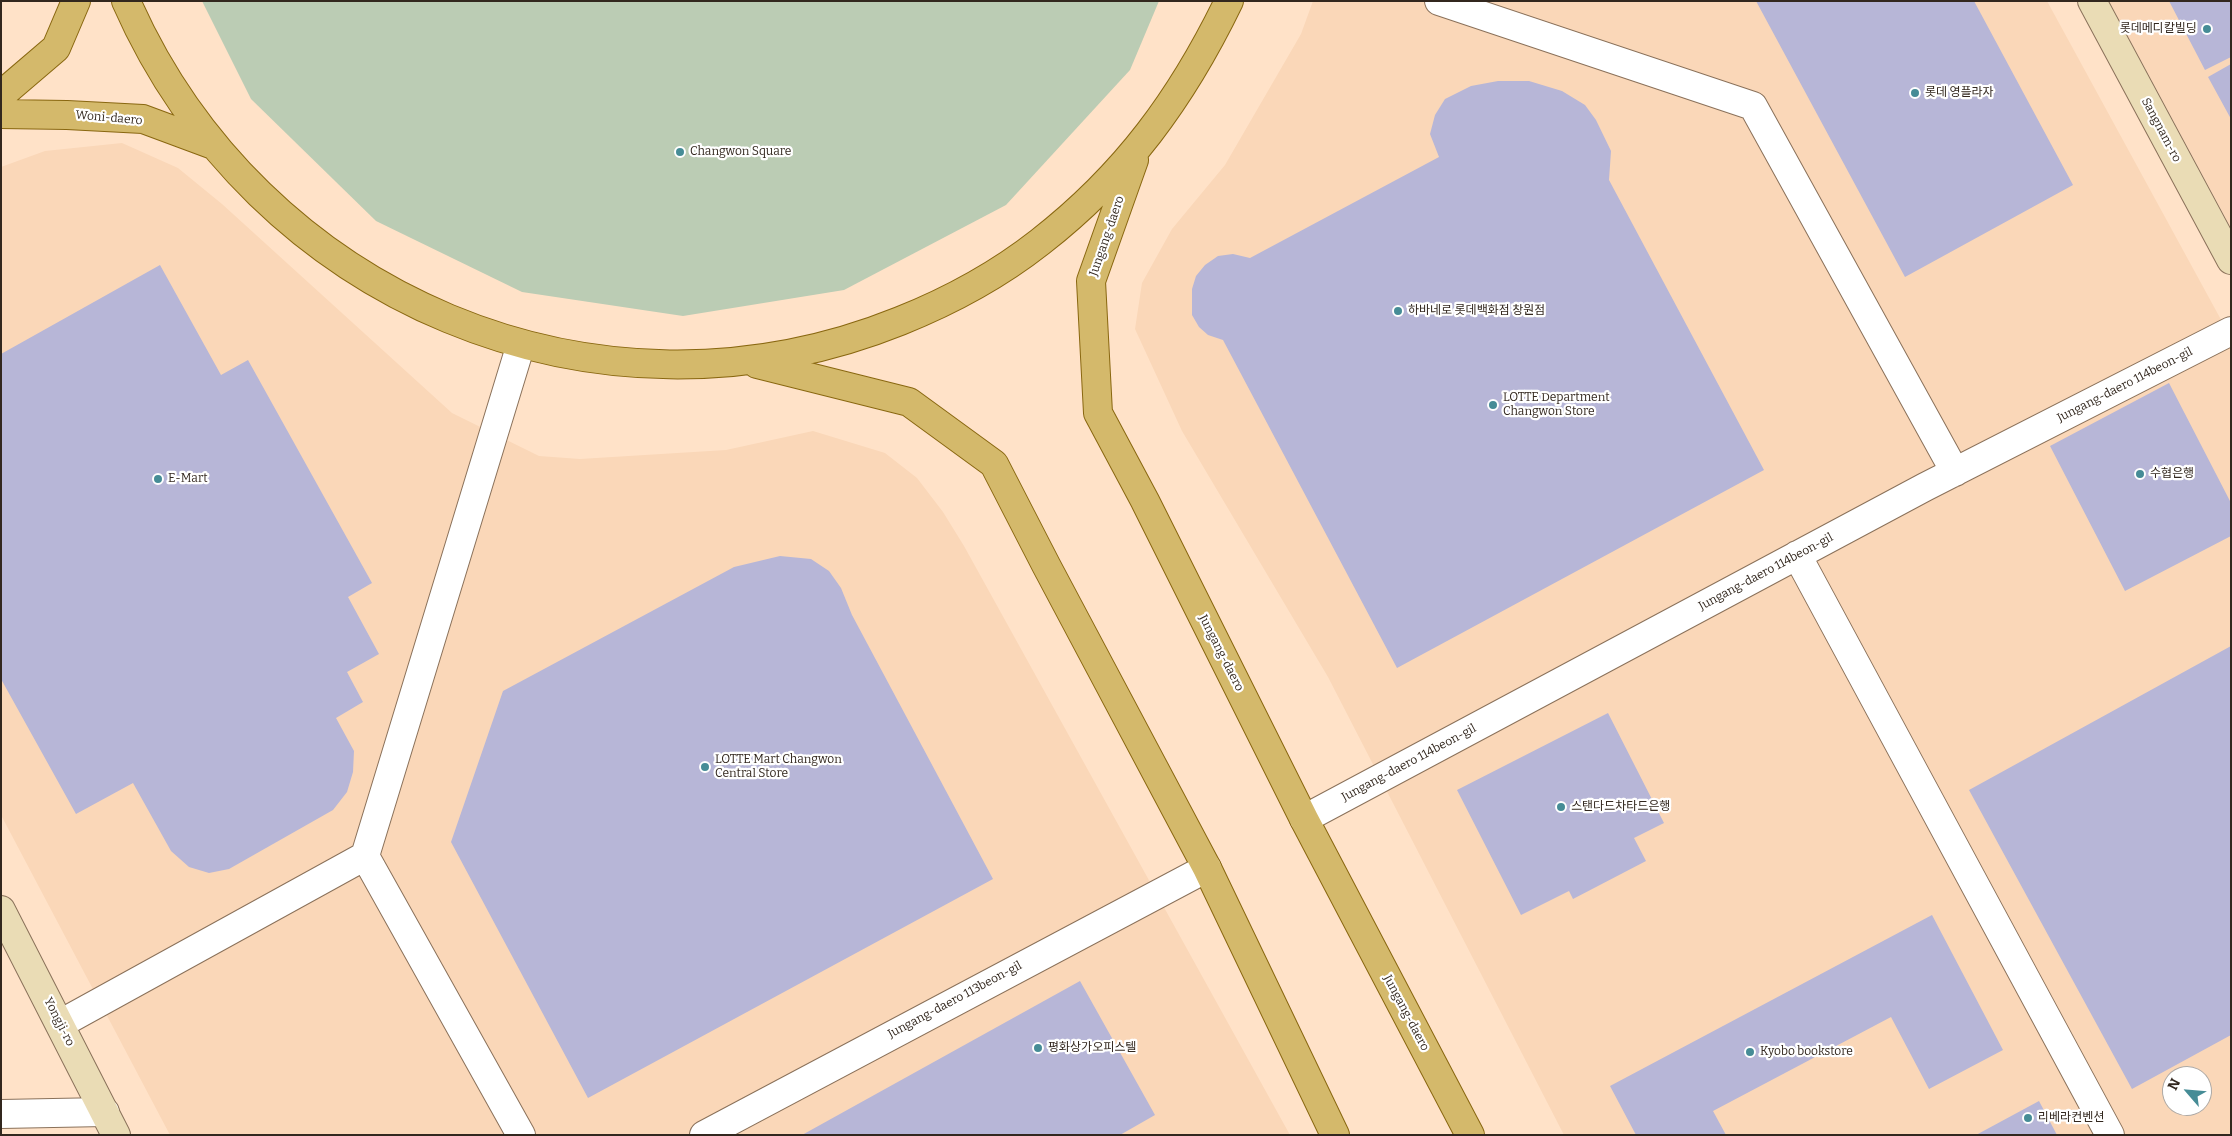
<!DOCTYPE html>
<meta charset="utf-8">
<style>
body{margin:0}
#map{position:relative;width:2232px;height:1136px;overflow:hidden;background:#ffe2c8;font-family:Bitter,serif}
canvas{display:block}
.frame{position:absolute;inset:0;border:2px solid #32271e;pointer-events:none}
.north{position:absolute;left:2162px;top:1066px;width:50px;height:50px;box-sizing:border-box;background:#fff;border:1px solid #ada9a5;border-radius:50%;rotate:297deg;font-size:14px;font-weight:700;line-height:20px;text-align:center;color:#32271e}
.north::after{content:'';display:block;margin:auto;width:18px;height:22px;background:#468c96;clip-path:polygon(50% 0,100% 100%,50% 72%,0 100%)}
</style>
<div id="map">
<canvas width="2232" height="1136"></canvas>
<div class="frame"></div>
<div class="north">N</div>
</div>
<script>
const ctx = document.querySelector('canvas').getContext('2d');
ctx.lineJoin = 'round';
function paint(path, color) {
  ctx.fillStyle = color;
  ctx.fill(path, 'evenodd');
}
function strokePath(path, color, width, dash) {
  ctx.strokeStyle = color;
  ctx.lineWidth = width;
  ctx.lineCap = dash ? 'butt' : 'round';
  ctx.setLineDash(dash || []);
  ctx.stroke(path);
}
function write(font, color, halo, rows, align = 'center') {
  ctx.font = font + ' Bitter,"Noto Sans KR",serif';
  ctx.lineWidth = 4.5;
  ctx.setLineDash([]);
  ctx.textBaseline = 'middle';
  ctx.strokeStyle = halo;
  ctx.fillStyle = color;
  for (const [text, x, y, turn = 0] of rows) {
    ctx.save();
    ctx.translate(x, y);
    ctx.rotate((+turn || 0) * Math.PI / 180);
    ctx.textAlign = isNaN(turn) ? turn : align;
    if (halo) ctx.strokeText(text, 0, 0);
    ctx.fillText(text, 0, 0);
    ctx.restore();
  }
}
const built = new Path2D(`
 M1313,1H2047L2231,338V1135H1564L1328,677L1182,431L1135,329L1142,283L1172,229L1225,165L1301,34ZM2172,1076H2202V1106H2172Z
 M2109,1H2231V228Z
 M122,143L178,168L222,204L452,413L539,456L580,459L726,450L813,431L885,453L917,478L943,512L964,546L1290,1135H170L1,815V167L45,151Z`);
const green = new Path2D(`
 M202,1H1159L1130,70L1006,205L844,290L683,316L522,292L376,221L251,99Z`);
const building = new Path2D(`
 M1756,1H1974L2073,185L1905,277Z
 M2169,1H2231V57L2205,70Z
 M2231,64V119L2208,77Z
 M1498,81H1529L1562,91L1585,105L1596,120L1611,151L1609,180L1764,470L1397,668L1223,340L1208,335L1199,327L1192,315V289L1196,276L1205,265L1218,256L1233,254L1250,258L1439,157L1430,134L1435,115L1445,99L1471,86Z
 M160,265L221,375L248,360L372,583L348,597L379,654L347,672L363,702L336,718L354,751L353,772L347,792L333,810L229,869L209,873L189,867L171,851L133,783L76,814L1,679V354Z
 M2169,383L2231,503V536L2125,591L2050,446Z
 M780,556L811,559L829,571L841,588L852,615L993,879L588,1098L451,842L503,691L734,567Z
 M2231,646V1035L2132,1089L1969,790Z
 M1608,713L1664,823L1634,838L1646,861L1573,899L1569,891L1521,915L1457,790Z
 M1932,915L2003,1050L1929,1089L1891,1017L1713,1111L1726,1135H1636L1610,1086Z
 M1080,981L1155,1115L1120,1135H802Z
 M2039,1101L2057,1135H1976Z`);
const minor = new Path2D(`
 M1439,1L1753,106L1955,472
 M1797,555L2110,1135
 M1304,819L1925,487L2231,331
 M60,1024L365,856
 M1,1114L105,1112
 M521,1135L365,856L521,344
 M704,1135L1207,868`);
const secondary = new Path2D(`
 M2092,1L2231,260
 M1,910L116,1135`);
const primary = new Path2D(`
 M126,1C257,299 597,443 900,321C950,301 998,275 1040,242C1126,175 1182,98 1229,1
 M1,95L56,48L76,1
 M1,114L67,115L143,119L213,145
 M1134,160L1091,281L1098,413L1145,501L1304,819L1470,1135
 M757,364L909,402L994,464L1046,565L1207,868L1335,1135`);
const markers = [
 [2207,29,5,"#468c96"],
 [1915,93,5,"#468c96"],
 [680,152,5,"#468c96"],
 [1398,311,5,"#468c96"],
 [1493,405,5,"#468c96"],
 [2140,474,5,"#468c96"],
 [158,479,5,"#468c96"],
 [705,767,5,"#468c96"],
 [1561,807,5,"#468c96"],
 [1038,1048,5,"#468c96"],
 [1750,1052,5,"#468c96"],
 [2028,1118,5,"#468c96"]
];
const poiNames = [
 ["롯데메디칼빌딩",2197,29,"right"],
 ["롯데 영플라자",1925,93],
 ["Changwon Square",690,152],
 ["하바네로 롯데백화점 창원점",1408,311],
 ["LOTTE Department",1503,398],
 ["Changwon Store",1503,412],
 ["수협은행",2150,474],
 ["E-Mart",168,479],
 ["LOTTE Mart Changwon",715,760],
 ["Central Store",715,774],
 ["스탠다드차타드은행",1571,807],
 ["평화상가오피스텔",1048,1048],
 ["Kyobo bookstore",1760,1052],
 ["리베라컨벤션",2038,1118]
];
const streetNames = [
 ["Woni-daero",109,118,5],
 ["Sangnam-ro",2161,130,62],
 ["Jungang-daero",1107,236,-71],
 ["Jungang-daero 114beon-gil",2125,385,-27],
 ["Jungang-daero 114beon-gil",1766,572,-28],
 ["Jungang-daero",1221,653,63],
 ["Jungang-daero 114beon-gil",1409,763,-28],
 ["Jungang-daero 113beon-gil",955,1000,-28],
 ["Jungang-daero",1406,1013,62],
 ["Yongji-ro",59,1022,63]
];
paint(built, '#fad7b8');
paint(green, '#bbccb4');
paint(building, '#b7b6d7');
strokePath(minor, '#8a715a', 30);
strokePath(secondary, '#8a715a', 30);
strokePath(primary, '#896710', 30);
strokePath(minor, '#fff', 28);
strokePath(secondary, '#eadcb5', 28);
strokePath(primary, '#d4b96b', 28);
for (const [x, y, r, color] of markers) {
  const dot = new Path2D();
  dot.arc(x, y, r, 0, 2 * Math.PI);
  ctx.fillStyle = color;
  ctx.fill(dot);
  strokePath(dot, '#fff', 2);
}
write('12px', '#32271e', '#fff', poiNames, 'left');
write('12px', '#32271e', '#fff', streetNames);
</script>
